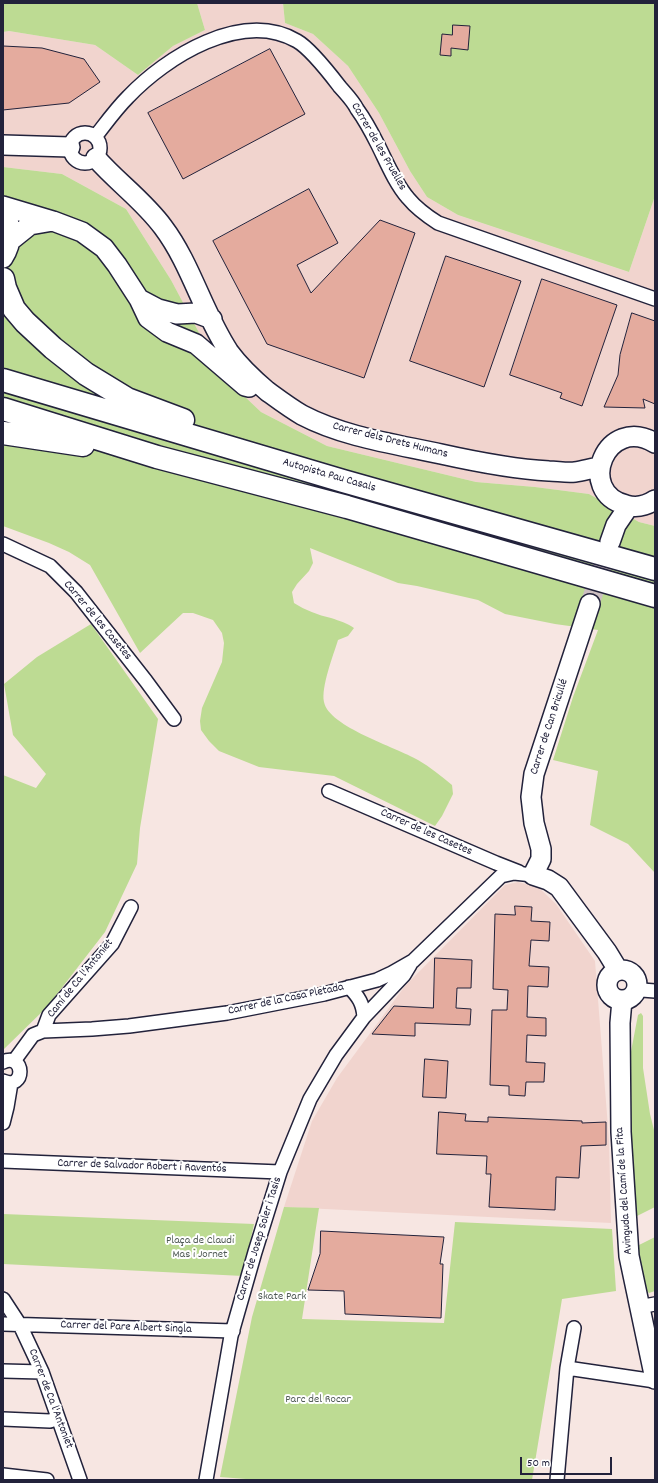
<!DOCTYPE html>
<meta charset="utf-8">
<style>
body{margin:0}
#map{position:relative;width:658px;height:1483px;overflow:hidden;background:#f7e6e2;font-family:Dekko,sans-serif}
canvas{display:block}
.frame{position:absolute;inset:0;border:4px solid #22223b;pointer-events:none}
.scale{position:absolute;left:520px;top:1457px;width:92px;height:18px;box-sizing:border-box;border:2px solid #22223b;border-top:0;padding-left:5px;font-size:12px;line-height:14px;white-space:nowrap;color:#22223b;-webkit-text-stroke:3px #fff;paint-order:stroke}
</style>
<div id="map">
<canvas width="658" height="1483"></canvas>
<div class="frame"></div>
<div class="scale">50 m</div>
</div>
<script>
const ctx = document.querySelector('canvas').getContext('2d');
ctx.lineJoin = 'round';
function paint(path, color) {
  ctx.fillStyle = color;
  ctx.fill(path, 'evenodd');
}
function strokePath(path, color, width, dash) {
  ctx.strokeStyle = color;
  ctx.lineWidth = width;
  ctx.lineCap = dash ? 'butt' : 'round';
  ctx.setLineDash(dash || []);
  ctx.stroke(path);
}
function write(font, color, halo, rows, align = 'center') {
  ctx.font = font + ' Dekko,sans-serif';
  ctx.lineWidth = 4;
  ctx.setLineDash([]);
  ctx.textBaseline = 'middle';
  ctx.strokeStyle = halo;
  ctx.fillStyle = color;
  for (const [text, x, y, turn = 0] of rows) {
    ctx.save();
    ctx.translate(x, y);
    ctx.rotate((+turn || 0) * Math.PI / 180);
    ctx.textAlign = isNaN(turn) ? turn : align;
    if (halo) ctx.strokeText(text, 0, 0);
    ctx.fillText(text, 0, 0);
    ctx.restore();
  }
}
const built = new Path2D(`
 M197,3H283L285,23L313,34L348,66L379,113L410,171L427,197L458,215L629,272L655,196V526L639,522L589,494L535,487L476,482L327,446L261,412L221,374L171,280L126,209L62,174L3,167V32L9,31L95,45L138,75L173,46L205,30Z
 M518,882L538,887L556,904L595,961L609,1140L611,1223L284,1207L312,1121L337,1078L405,986L505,885Z`);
const green = new Path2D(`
 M3,3H197L205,30L173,46L138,75L95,45L9,31L3,32Z
 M283,3H655V196L629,272L458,215L427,197L410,171L379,113L348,66L313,34L285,23Z
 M3,167L62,174L126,209L171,280L221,374L261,412L327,446L476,482L535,487L589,494L639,522L655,526V873L628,844L590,825L598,771L553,760L573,697L598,630L555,624L505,614L478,600L417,586L398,583L310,548L313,563L309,571L297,584L292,592L294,603C305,610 318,615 331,618C340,621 347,623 354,628L348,636L338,640C333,656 321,687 324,702C329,727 396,747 418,760C430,767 441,776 452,785L453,794L442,816L435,826L334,776L259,767L219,751L209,741L201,730L200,721L202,708L222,662L224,643L222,633L213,620L193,613H183L140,653L90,565L69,552L49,543L3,526Z
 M91,624L158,719L140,828L137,864L105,932L47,1007L3,1050V775L36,788L46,774L13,735L4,684L37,657Z
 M641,1013L643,1016V1068L650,1114L655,1134V1207L635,1217L628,1067L638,1015Z
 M284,1207L319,1208L302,1319L444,1323L455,1222L612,1229L616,1291L562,1299L532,1480H259L220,1477L252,1317Z
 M3,1214L254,1224L243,1276L3,1264Z
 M655,1237V1291L649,1293L642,1287L637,1246Z`);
const building = new Path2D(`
 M453,25L470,26L468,50L451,48V56L440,55L442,34L452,35Z
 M3,46L42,48L84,59L100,82L69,103L3,110Z
 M270,49L305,114L183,179L148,113Z
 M309,189L338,243L297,265L311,293L380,220L415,233L364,378L267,344L213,241Z
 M446,256L521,281L484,387L410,361Z
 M542,279L617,305L582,406L560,398L562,393L510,375Z
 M632,313L655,321V404L643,399L645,408L604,407L618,375L620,355Z
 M515,906L532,907L531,921L550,922L549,941L531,940L529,966L549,967L548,987L528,986L527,1017L546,1018V1036L527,1035L526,1062L545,1063L544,1082H526L525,1096L509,1095V1086L490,1085L492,1010H507L508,990L493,989L495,914L515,915Z
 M435,958L472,960L471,988H457L456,1008L471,1009L470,1025L415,1023V1036L372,1034L394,1006L433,1008Z
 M425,1059L448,1061L446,1098L423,1097Z
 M439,1112L466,1114L465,1121L488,1122V1117L582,1121V1123L606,1122V1145L581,1146L579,1178L556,1177L555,1210L489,1207L491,1174H486L487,1156L437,1154Z
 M321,1231L444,1237L440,1264H443L441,1318L345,1314L344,1291L308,1290L320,1254Z`);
const secondaryTunnel = new Path2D(`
 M590,604L610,542`);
const street = new Path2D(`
 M70 148a15 15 0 1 1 30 0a15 15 0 1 1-30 0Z
 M95,137C106,123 116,109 128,97C166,57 242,9 297,41C311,49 330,74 340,87C346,94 353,101 357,109C365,120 372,133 378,145C387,163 395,183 408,198C417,209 427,216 438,223L655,299
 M3,544L50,566L76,592L146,681L174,719
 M329,791L496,863L519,872
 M349,987C359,997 363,1004 364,1017
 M637,987L642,990L655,991
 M43,1031L49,1015L112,944L131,907
 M14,1061L33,1035L43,1031L92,1029L129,1026L227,1013L324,994L377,980L392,973L413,961L501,876L514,873L533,875
 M3,1062C25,1052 26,1091 3,1081
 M3,1123L7,1107L11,1083
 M3,1161L280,1172
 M3,1299L20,1325L42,1372L80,1480
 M639,1307L655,1304
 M3,1324L233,1331
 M567,1368L655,1381
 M3,1371L42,1372
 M3,1419L50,1421L55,1419L57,1415
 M3,1475L47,1480
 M206,1480L231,1336L255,1252L280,1172L310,1099L336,1055L364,1017L404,975L410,965
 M557,1480L567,1368L574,1328`);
const secondary = new Path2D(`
 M3,145L70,147
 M96,158C117,182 144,201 163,227C191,264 203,313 229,352C240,367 253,379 267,391C278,399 290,408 302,415C344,437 395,444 441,454C477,462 512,469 549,471C557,471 566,473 575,472C583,471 592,468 600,467
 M3,206L53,221L82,232L104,248L117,265L139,299L148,318L167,332L196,344L245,386L249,387
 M3,210C13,227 13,242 3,258
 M10,241L30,225L53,221
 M139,299L158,309L177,314L196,313L212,319
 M655,443C606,414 575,492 626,505C636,508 646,506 655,500
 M610,542L616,525L629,506
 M590,604L534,774L531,797L534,823L541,849V859L533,875L548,880L559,887L607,952L618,970
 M607 985a15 15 0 1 1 30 0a15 15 0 1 1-30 0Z
 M622,1000L620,1023L621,1132L629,1256L655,1379`);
const highway = new Path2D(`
 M3,279L5,288L14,309L25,322L53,348L86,374L127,399L183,420
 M3,380L343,481L655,569
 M3,409L157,457L347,507L655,596
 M3,433L83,445`);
const streetNames = [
 ["Carrer de les Pruelles",378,147,60],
 ["Carrer dels Drets Humans",390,441,14],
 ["Autopista Pau Casals",329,476,16],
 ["Carrer de les Casetes",97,621,50],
 ["Carrer de Can Bricullé",550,727,-72],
 ["Carrer de les Casetes",426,833,24],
 ["Camí de Ca l'Antoniet",81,979,-51],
 ["Carrer de la Casa Pletada",286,1000,-12],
 ["Carrer de Salvador Robert i Raventós",142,1167,2],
 ["Avinguda del Camí de la Fita",625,1191,-94],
 ["Carrer de Josep Soler i Tasis",260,1239,-73],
 ["Carrer del Pare Albert Singla",126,1328,2],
 ["Carrer de Ca l'Antoniet",50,1399,69]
];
const parkNames = [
 ["Plaça de Claudi",200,1241],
 ["Mas i Jornet",200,1255],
 ["Skate Park",282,1297],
 ["Parc del Rocar",318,1400]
];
paint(built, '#f1d4ce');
paint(green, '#bddb93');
paint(building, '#e4ab9e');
strokePath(building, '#22223b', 1);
strokePath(secondaryTunnel, '#ccbfc1', 19, [19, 10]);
strokePath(street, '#22223b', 16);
strokePath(secondary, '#22223b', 22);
strokePath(highway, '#22223b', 25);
strokePath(street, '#fff', 13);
strokePath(secondary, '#fff', 19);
strokePath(highway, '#fff', 22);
write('12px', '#22223b', '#fff', streetNames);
write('12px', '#505a55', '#fff', parkNames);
</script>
